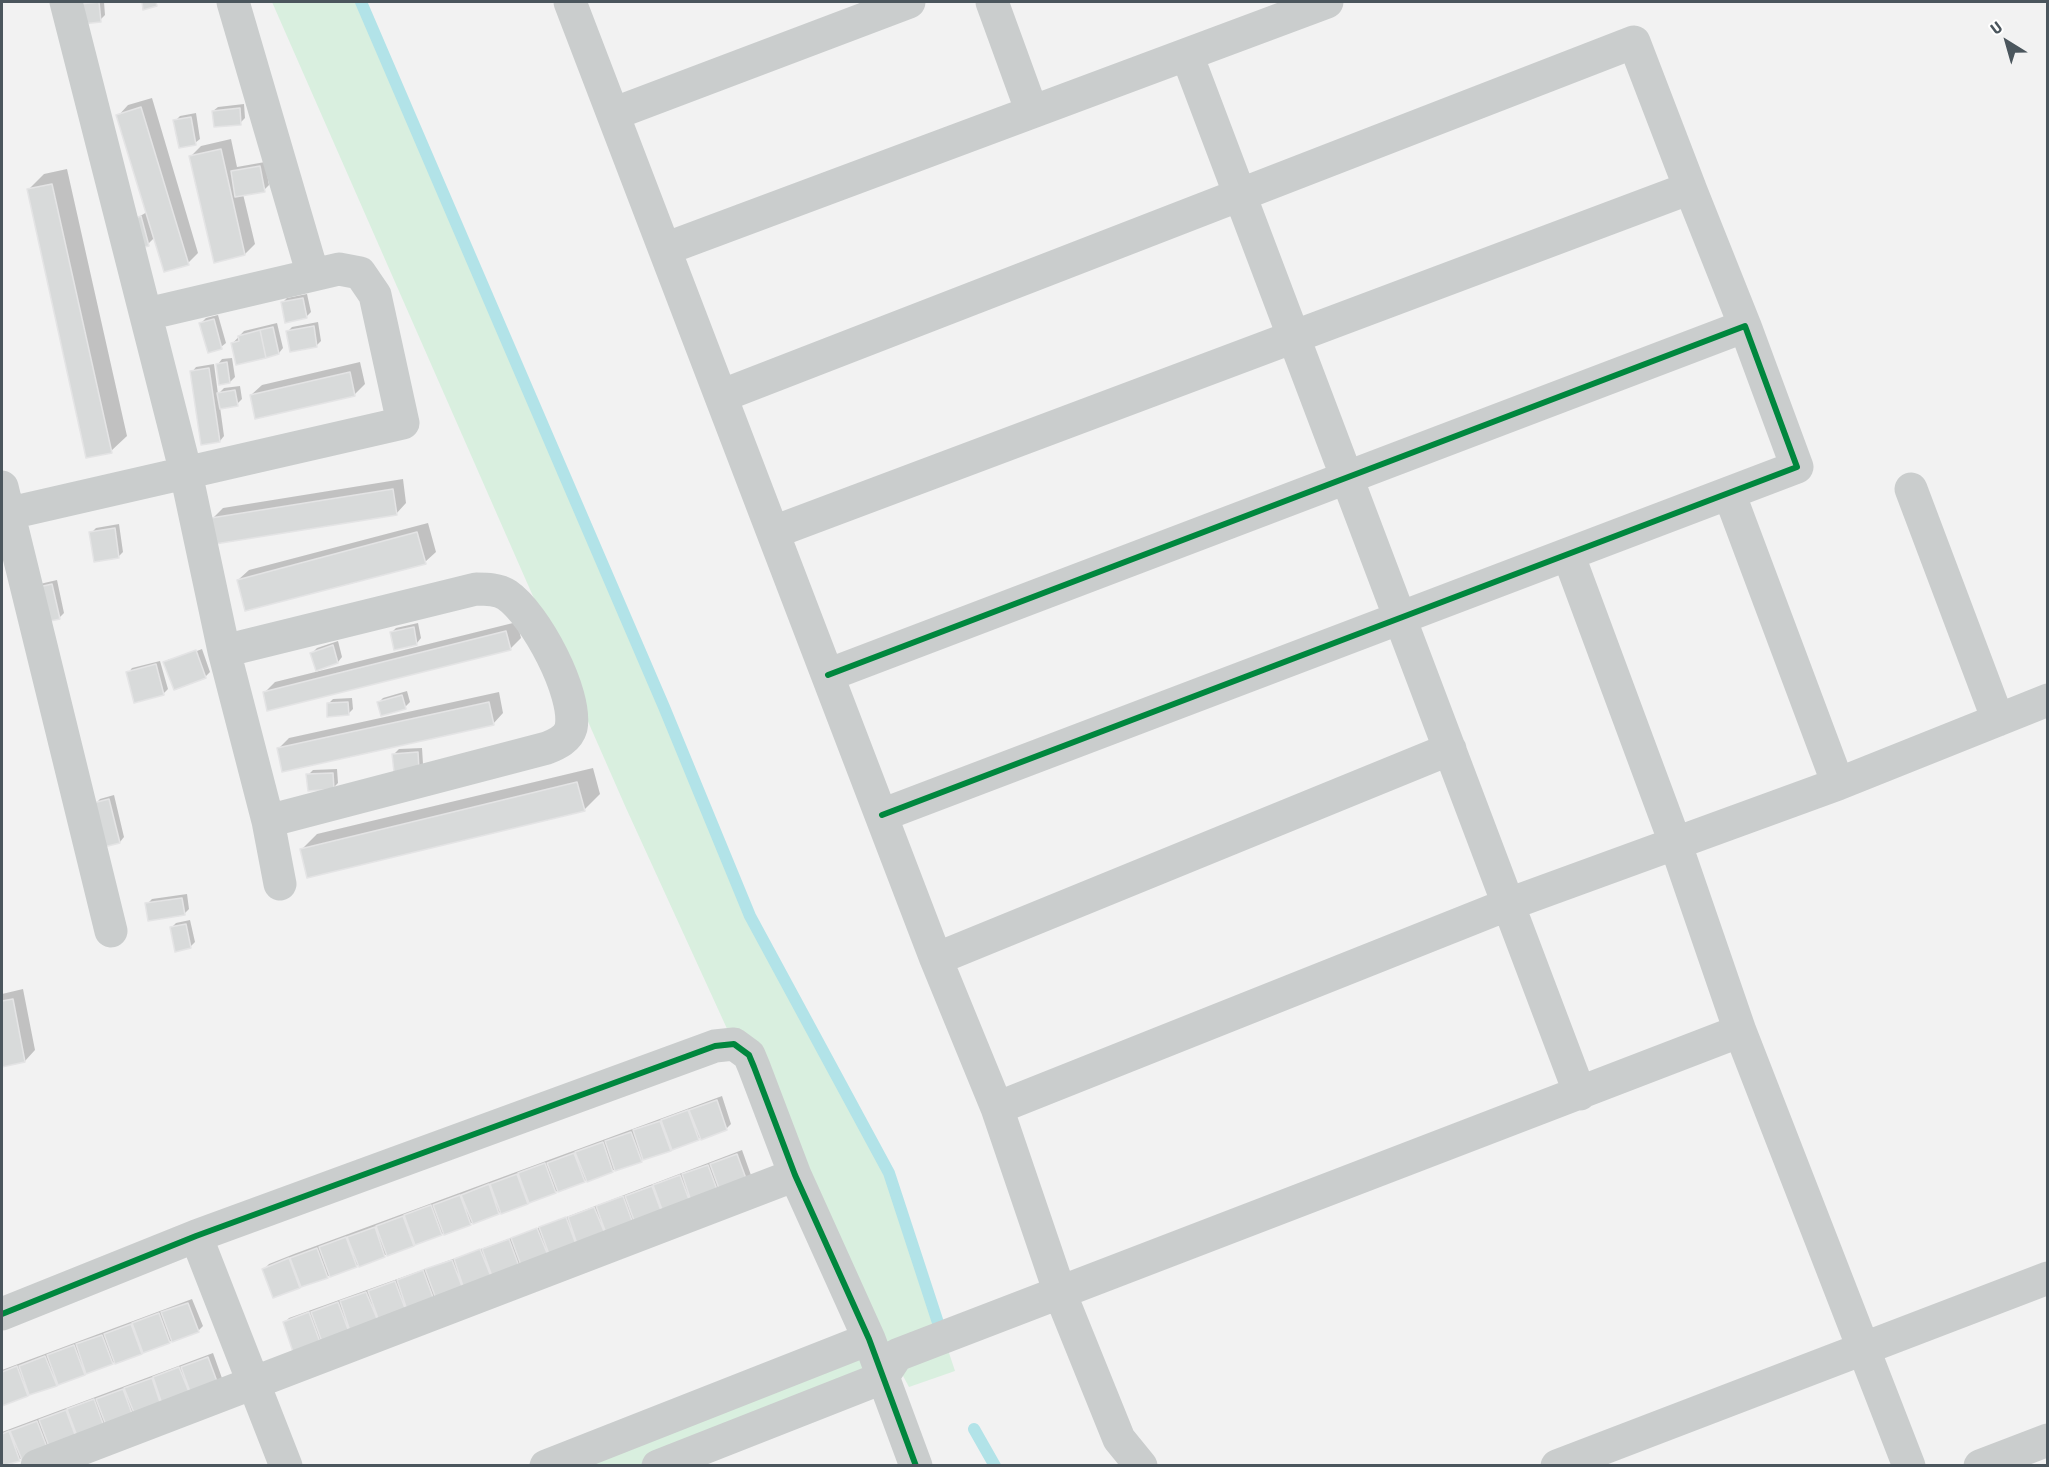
<!DOCTYPE html>
<style>
body{margin:0}
#map{position:relative;width:2049px;height:1467px;overflow:hidden;background:#f2f2f2;font-family:"Asap Condensed",sans-serif}
canvas{display:block}
.frame{position:absolute;inset:0;border:3px solid #4b565d;pointer-events:none}
.north{position:absolute;left:1977px;top:12px;width:60px;height:60px;-webkit-text-stroke:4px #fff;paint-order:stroke;rotate:323deg;font-size:16px;font-weight:700;line-height:24px;text-align:center;color:#4b565d}
.north::after{content:'';display:block;margin:auto;width:21px;height:27px;background:#4b565d;clip-path:polygon(50% 0,100% 100%,50% 72%,0 100%)}
</style>
<div id="map">
<canvas width="2049" height="1467"></canvas>
<div class="frame"></div>
<div class="north">U</div>
</div>
<script>
const ctx = document.querySelector('canvas').getContext('2d');
ctx.lineJoin = 'round';
function paint(path, color) {
  ctx.fillStyle = color;
  ctx.fill(path, 'evenodd');
}
function strokePath(path, color, width, dash) {
  ctx.strokeStyle = color;
  ctx.lineWidth = width;
  ctx.lineCap = dash ? 'butt' : 'round';
  ctx.setLineDash(dash || []);
  ctx.stroke(path);
}
const green = new Path2D(`
 M272,2H361L664,707L750,916L889,1173L955,1371L909,1387L795,1175L734,1044L626,808Z
 M869,1339L882,1378L658,1465L546,1466Z`);
const shadow = new Path2D(`
 M77,2H104L105,15L100,20Z
 M152,98L198,253L188,263L155,237L148,244L135,219L147,212L118,116L128,105Z
 M244,104L245,118L240,123L213,111L218,107Z
 M196,113L200,139L195,143L175,121L180,116Z
 M231,139L237,167L265,162L269,185L264,190L243,194L255,244L245,254L190,157L201,146Z
 M67,169L127,436L111,451L28,190L44,174Z
 M307,294L311,312L306,317L282,303L287,298Z
 M218,315L226,343L221,347L201,323L206,318Z
 M318,322L321,341L317,345L287,332L292,327Z
 M277,323L283,348L279,353L232,344L244,331Z
 M232,358L235,377L230,382L218,364L222,359Z
 M360,362L365,384L354,395H251L262,385Z
 M214,364L218,394L224,388L240,386L242,399L237,404L220,407L224,436L220,441L192,372L196,367Z
 M403,479L406,503L396,514L213,518L223,508Z
 M428,523L436,552L425,562L238,580L249,570Z
 M119,524L123,552L118,557L91,533L96,528Z
 M57,580L64,613L59,618L40,584Z
 M517,622L521,638L510,649L264,693L275,682Z
 M418,623L421,638L417,643L391,633L396,628Z
 M338,641L342,657L338,662L312,653L317,648Z
 M202,649L210,672L205,677L165,663L169,659V662Z
 M160,661L168,689L163,694L128,673L132,668Z
 M407,691L410,702L405,707L378,703L383,698Z
 M499,692L503,713L493,724L279,748L289,738Z
 M352,698L353,709L348,714L328,704L333,699Z
 M422,748L423,764L418,769L394,754L399,749Z
 M593,768L600,794L584,810L302,849L317,834Z
 M337,769L338,783L333,788L308,775L313,770Z
 M114,795L124,837L120,842L95,804L100,799Z
 M187,894L189,909L184,914L147,904L152,899Z
 M190,920L195,942L190,947L171,928L176,923Z
 M23,989L35,1050L25,1061L2,1066V994Z
 M722,1096L731,1124L727,1128L299,1287L264,1269L269,1264L294,1254Z
 M742,1150L752,1178L348,1330L320,1341L284,1323L289,1318L514,1237Z
 M192,1299L203,1326L198,1331L2,1404V1370Z
 M213,1353L223,1381L2,1466V1432Z`);
const stream = new Path2D(`
 M361,2L664,707L750,916L889,1173L942,1335
 M974,1429L995,1466`);
const building = new Path2D(`
 M99,2L101,22L73,25L71,5Z
 M142,2H156L157,6L143,10Z
 M141,107L189,265L164,272L116,115Z
 M240,108L241,125L214,127L212,111Z
 M191,117L196,145L179,148L173,120Z
 M221,149L245,255L214,263L189,156Z
 M260,166L265,192L235,197L231,171Z
 M52,184L112,453L86,458L27,189Z
 M141,216L149,246L140,248L133,219Z
 M303,298L307,318L285,323L281,302Z
 M214,319L222,349L208,353L199,323Z
 M314,326L317,347L290,352L286,331Z
 M273,327L279,354L266,358L260,330Z
 M260,330L266,358L236,365L231,343L239,341L238,336Z
 M227,362L230,383L219,385L216,364Z
 M209,368L220,442L201,445L190,371Z
 M350,372L355,396L255,419L250,395Z
 M235,390L238,406L220,409L217,393Z
 M393,489L397,515L215,544L211,518Z
 M115,528L119,558L94,562L89,532Z
 M417,532L426,564L245,611L237,580Z
 M52,584L60,619L41,623L34,588Z
 M414,627L417,645L394,650L390,632Z
 M506,631L511,650L267,711L263,692Z
 M333,645L338,663L316,671L310,653Z
 M196,650L206,678L174,690L163,662Z
 M156,664L164,695L134,703L126,672Z
 M402,695L406,709L381,716L377,702Z
 M348,702L349,715L327,717V703Z
 M489,702L494,725L282,772L277,748Z
 M418,752L419,770L394,772L392,754Z
 M333,773L334,789L308,791L306,774Z
 M577,782L585,811L307,878L300,849Z
 M109,799L120,843L104,847L93,803Z
 M182,898L185,915L148,921L145,903Z
 M186,924L191,948L175,952L170,927Z
 M13,999L25,1062L2,1067V1001Z
 M717,1100L727,1130L701,1140L689,1110Z
 M688,1110L699,1140L672,1150L661,1120Z
 M660,1121L671,1151L643,1160L633,1130Z
 M631,1132L642,1162L615,1171L605,1141Z
 M603,1142L613,1172L587,1182L575,1152Z
 M574,1153L585,1182L558,1192L547,1163Z
 M737,1154L748,1184L721,1194L710,1164Z
 M545,1163L556,1193L529,1203L518,1173Z
 M708,1165L719,1195L692,1204L682,1174Z
 M517,1174L528,1204L501,1214L490,1184Z
 M680,1175L691,1205L664,1215L653,1185Z
 M489,1184L499,1214L473,1224L461,1195Z
 M652,1186L663,1216L636,1226L625,1196Z
 M460,1195L471,1225L444,1235L433,1205Z
 M623,1196L634,1226L607,1236L596,1206Z
 M431,1205L442,1235L415,1245L404,1215Z
 M594,1207L606,1236L578,1247L568,1217Z
 M403,1216L414,1246L387,1256L376,1226Z
 M566,1217L577,1247L550,1257L539,1227Z
 M375,1227L385,1257L359,1267L347,1237Z
 M537,1228L549,1258L522,1268L511,1238Z
 M346,1237L357,1267L330,1277L319,1247Z
 M509,1239L520,1269L493,1279L482,1249Z
 M317,1248L328,1278L301,1287L290,1258Z
 M480,1249L492,1279L464,1289L454,1259Z
 M289,1258L300,1288L273,1298L262,1269Z
 M452,1260L463,1289L436,1299L425,1269Z
 M423,1270L434,1300L407,1310L397,1280Z
 M395,1281L406,1311L379,1321L368,1291Z
 M366,1292L378,1321L350,1331L340,1301Z
 M338,1302L349,1332L322,1342L311,1312Z
 M188,1303L199,1332L172,1342L161,1312Z
 M309,1312L320,1342L293,1352L283,1322Z
 M159,1313L170,1343L143,1353L132,1323Z
 M131,1324L142,1354L115,1364L104,1334Z
 M102,1335L113,1364L86,1374L76,1344Z
 M74,1345L85,1375L58,1385L47,1355Z
 M45,1356L57,1386L29,1395L19,1366Z
 M208,1357L219,1387L192,1397L181,1367Z
 M17,1366L28,1396L2,1406V1372Z
 M179,1367L191,1397L163,1407L153,1377Z
 M152,1378L162,1408L136,1418L124,1388Z
 M123,1389L134,1419L107,1428L96,1399Z
 M94,1399L105,1429L78,1439L67,1409Z
 M66,1410L77,1440L50,1449L39,1420Z
 M37,1421L48,1450L22,1460L10,1431Z
 M9,1431L20,1461L2,1466V1434Z`);
const minor = new Path2D(`
 M66,2L186,473L224,651L268,821L280,884
 M233,2L313,275
 M570,2L936,959
 M992,2L1032,112
 M1187,55L1580,1094
 M613,114L909,2
 M665,249L1327,2
 M721,396L1634,42L1690,188
 M2,487L111,931
 M1911,489L1998,720
 M1729,493L1838,784
 M2,515L403,423L375,295L360,273L339,269L147,314
 M774,532L1690,188L1745,326
 M1568,554L1676,845L1740,1031L1909,1466
 M224,651L476,589C487,589 498,589 507,595C535,614 578,694 571,728C568,739 557,744 547,748L268,821
 M828,675L1745,326L1797,467L882,815
 M997,1108L1509,904L1838,784L2048,700
 M196,1236L286,1466
 M2,1314L196,1236L715,1046L734,1044L749,1055L754,1067L795,1175L869,1339L916,1466
 M37,1466L795,1175
 M546,1466L869,1339
 M658,1466L882,1378L897,1355L1740,1031
 M1141,1466L1119,1439L1060,1293L997,1108L936,959L1450,749
 M1557,1466L2048,1278
 M1980,1466L2048,1440`);
const cycleway = new Path2D(`
 M828,675L1745,326L1797,467L882,815
 M2,1314L196,1236L715,1046L734,1044L749,1055L754,1067L795,1175L869,1339L916,1466`);
paint(green, '#d9efdf');
paint(shadow, '#0003');
strokePath(stream, '#b2e3e8', 12);
paint(building, '#d8dada');
strokePath(building, '#e4e4e5', 1.5);
strokePath(minor, '#cacdcd', 33);
strokePath(cycleway, '#00873e', 6);
</script>
